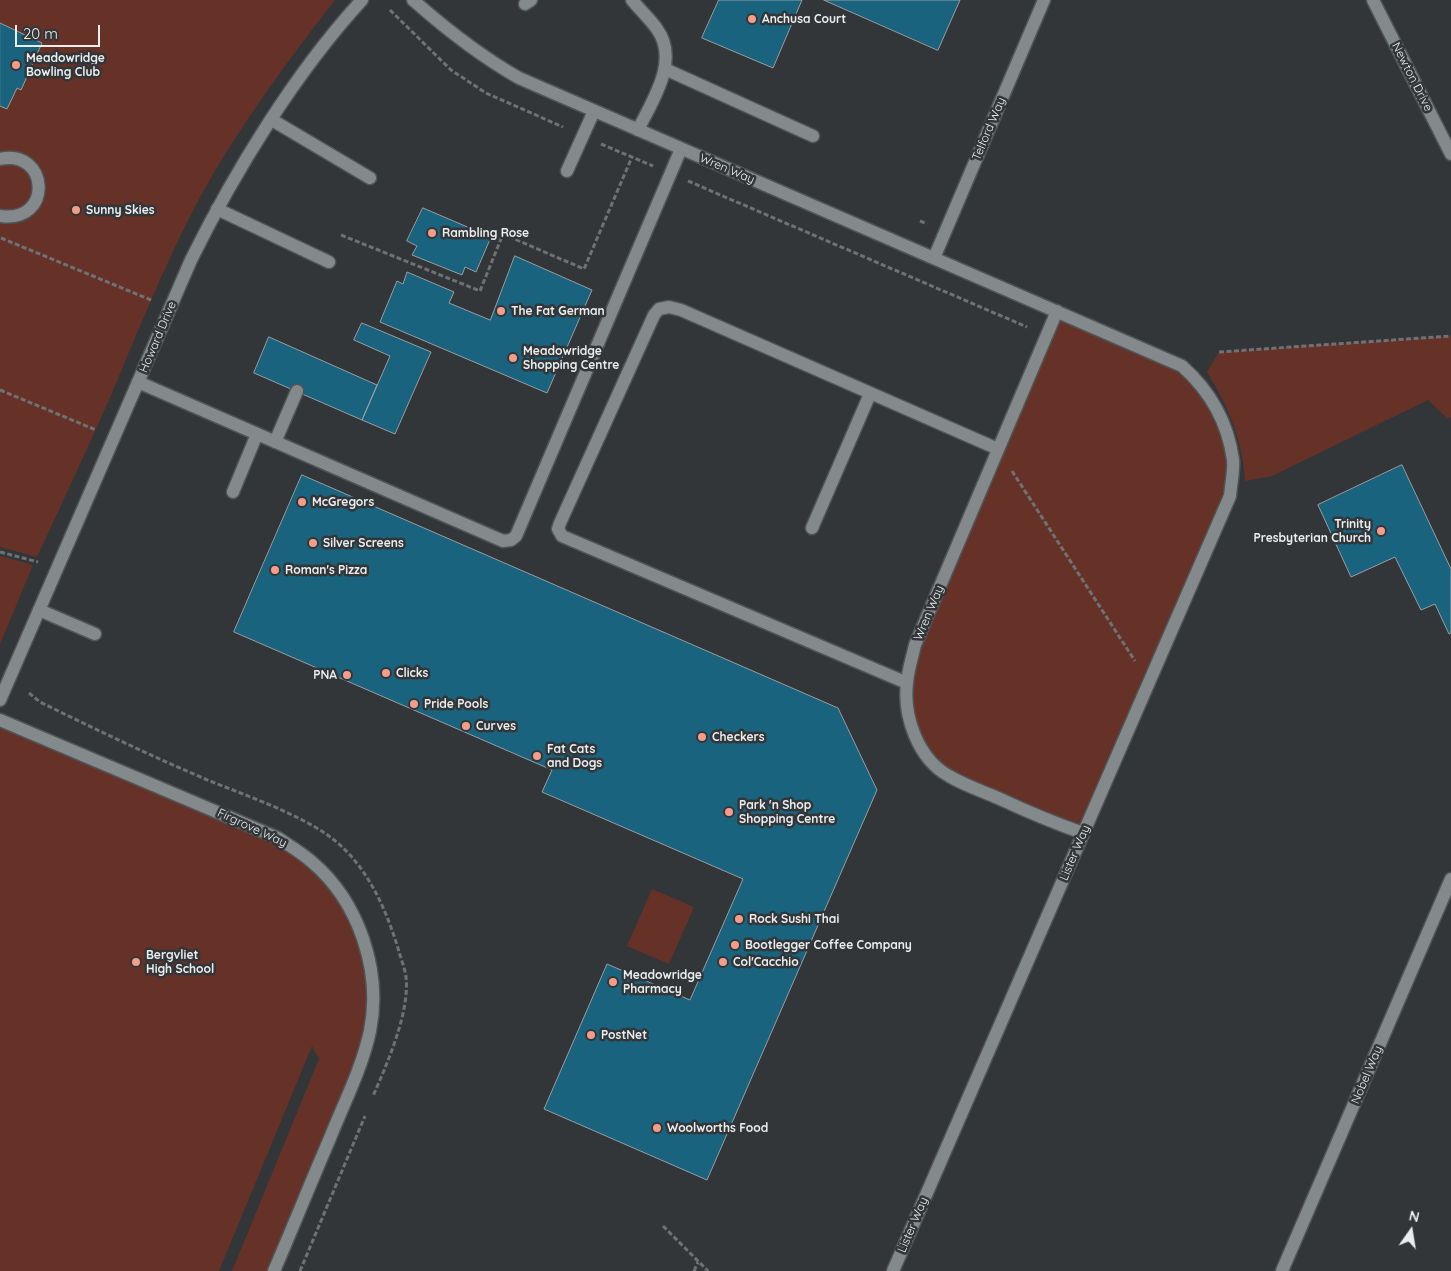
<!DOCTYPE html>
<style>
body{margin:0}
#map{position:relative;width:1451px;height:1271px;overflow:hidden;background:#323638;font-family:Quicksand,sans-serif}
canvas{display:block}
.north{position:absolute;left:1386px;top:1206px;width:50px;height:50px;-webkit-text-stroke:4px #323638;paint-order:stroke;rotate:13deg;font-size:14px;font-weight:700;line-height:20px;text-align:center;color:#ebeeef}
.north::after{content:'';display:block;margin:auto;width:18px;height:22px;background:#ebeeef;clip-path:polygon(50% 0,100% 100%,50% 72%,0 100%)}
.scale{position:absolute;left:15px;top:25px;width:85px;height:22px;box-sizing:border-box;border:2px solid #ebeeef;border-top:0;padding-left:6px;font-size:15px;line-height:18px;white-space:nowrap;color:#ebeeef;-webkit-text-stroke:4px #323638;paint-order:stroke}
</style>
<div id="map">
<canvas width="1451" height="1271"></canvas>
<div class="north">N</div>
<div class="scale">20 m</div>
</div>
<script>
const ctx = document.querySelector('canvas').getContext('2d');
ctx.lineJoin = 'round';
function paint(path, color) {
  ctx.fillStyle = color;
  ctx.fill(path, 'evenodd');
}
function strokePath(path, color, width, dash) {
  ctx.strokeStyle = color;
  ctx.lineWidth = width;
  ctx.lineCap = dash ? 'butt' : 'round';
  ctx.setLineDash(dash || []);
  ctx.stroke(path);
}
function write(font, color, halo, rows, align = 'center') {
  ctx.font = font + ' Quicksand,sans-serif';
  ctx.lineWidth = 5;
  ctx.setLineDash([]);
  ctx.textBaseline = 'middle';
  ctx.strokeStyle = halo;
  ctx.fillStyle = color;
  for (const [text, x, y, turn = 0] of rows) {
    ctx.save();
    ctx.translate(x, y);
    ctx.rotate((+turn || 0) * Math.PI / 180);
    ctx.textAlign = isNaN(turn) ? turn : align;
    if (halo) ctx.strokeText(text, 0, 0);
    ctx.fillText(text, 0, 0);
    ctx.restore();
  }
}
const green = new Path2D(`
 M0,0H335C286,63 237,129 199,199C164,265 137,334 108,402C85,454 61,505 37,557L0,547Z
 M1057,311L1182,366L1226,431L1230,496L1083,833L932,762L910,719V666Z
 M1451,336V417L1448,419L1428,400L1272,476L1245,481C1243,441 1228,406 1207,372L1219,352Z
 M0,556L33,565L0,644Z
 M0,720L249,825L327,877L367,949L370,1031L274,1271H232L319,1059L312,1046L219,1271H0Z
 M652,889L694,907L669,964L627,946Z`);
const building = new Path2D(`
 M719,0H802L773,68L702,38Z
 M824,0H960L938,50Z
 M0,23L42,43L21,90L17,88L7,109L0,106Z
 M423,208L491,237L476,272L465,267L462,275L412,255L417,246L407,241Z
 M515,256L592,290L547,393L380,322L397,281L403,284L407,272L454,292L449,303L490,320Z
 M362,323L431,352L395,434L362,420L390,356L354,340Z
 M269,337L377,385L362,420L254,373Z
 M1402,465L1451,569V633L1449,634L1435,604L1421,610L1395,557L1351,577L1318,505Z
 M302,475L838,708L877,790L707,1180L544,1109L607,964L690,1000L743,879L542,792L552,770L234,632Z`);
const path = new Path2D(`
 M390,10L451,70L486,93L563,127
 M601,144L653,166
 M688,181L1027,327
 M920,221L927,224
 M341,235L480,291L503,234L584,269L632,157
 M1,238L151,300
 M1219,352L1451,336
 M0,390L96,430
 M1012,471L1135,661
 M0,552L38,562
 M29,693L40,702C95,729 149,755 205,779C242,794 294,812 326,834C366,861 387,910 400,955C402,962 405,969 406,977C410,1012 387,1064 373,1096
 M663,1226L708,1271
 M300,1271L365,1116
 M694,1271L698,1262`);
const service = new Path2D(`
 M632,0C640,10 650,19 657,29C680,61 652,101 638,130
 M525,4L531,0
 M665,69L813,136
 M272,120L370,178
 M0,159C49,148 54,224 0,216
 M567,171L594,111
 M217,209L329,262
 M138,382L503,541L511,540L516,536L681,149
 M275,442L297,391
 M233,492L257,434
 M39,610L95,634`);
const minor = new Path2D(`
 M413,0C447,30 480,56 519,78L1182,366C1210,391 1228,423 1233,460C1234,471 1231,484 1230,496L893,1271
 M1373,0L1451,154
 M934,258L1044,0
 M1057,311L915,645C912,658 908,670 907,683C903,716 918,759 949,776C964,785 982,791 998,798C1026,811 1054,823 1083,833
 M812,528L870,394
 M907,683L562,536L558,529L560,523L654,315L659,309L669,307L681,310L998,449
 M0,700L191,260C235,171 295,73 362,0
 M1282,1271L1451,879`);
const tertiary = new Path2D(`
 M0,720L278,838C290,846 302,853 312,862C359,902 382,971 370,1031C362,1068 344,1103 330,1138C311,1182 293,1227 274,1271`);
const markers = [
 [752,19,5,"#f49e8a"],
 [16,65,5,"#f49e8a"],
 [76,210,5,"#f49e8a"],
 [432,233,5,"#f49e8a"],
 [501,311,5,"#f49e8a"],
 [513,358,5,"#f49e8a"],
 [302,502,5,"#f49e8a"],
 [1381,531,5,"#f49e8a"],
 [313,543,5,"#f49e8a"],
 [275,570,5,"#f49e8a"],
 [386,673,5,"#f49e8a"],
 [347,675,5,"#f49e8a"],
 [414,704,5,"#f49e8a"],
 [466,726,5,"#f49e8a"],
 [702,737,5,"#f49e8a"],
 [537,756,5,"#f49e8a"],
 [729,812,5,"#f49e8a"],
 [739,919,5,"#f49e8a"],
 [735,945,5,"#f49e8a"],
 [136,962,5,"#f49e8a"],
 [723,962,5,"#f49e8a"],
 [613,982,5,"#f49e8a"],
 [591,1035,5,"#f49e8a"],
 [657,1128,5,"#f49e8a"]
];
const poiNames = [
 ["Anchusa Court",762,19],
 ["Meadowridge",26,58],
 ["Bowling Club",26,72],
 ["Sunny Skies",86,210],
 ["Rambling Rose",442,233],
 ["The Fat German",511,311],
 ["Meadowridge",523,351],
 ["Shopping Centre",523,365],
 ["McGregors",312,502],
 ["Trinity",1371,524,"right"],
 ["Presbyterian Church",1371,538,"right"],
 ["Silver Screens",323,543],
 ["Roman's Pizza",285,570],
 ["Clicks",396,673],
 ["PNA",337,675,"right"],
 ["Pride Pools",424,704],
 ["Curves",476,726],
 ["Checkers",712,737],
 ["Fat Cats",547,749],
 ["and Dogs",547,763],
 ["Park 'n Shop",739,805],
 ["Shopping Centre",739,819],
 ["Rock Sushi Thai",749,919],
 ["Bootlegger Coffee Company",745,945],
 ["Bergvliet",146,955],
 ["High School",146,969],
 ["Col'Cacchio",733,962],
 ["Meadowridge",623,975],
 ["Pharmacy",623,989],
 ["PostNet",601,1035],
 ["Woolworths Food",667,1128]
];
const streetNames = [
 ["Newton Drive",1412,77,63],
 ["Telford Way",989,129,-67],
 ["Wren Way",727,169,23],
 ["Howard Drive",158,337,-67],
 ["Wren Way",929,613,-67],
 ["Firgrove Way",252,828,25],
 ["Lister Way",1075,853,-67],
 ["Nobel Way",1367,1075,-67],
 ["Lister Way",913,1225,-67]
];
paint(green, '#663227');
paint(building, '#19637f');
strokePath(building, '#999ea0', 1);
strokePath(service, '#505456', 15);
strokePath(minor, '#505456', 15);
strokePath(tertiary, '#505456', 15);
strokePath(path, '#6f7274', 3, [5, 2.5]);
strokePath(service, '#84898b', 12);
strokePath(minor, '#84898b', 12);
strokePath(tertiary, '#84898b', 12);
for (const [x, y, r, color] of markers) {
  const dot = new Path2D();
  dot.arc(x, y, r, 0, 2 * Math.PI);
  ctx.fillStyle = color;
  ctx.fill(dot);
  strokePath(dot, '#323638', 2);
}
write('bold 12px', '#ebeeef', '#323638', poiNames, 'left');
write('12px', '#ebeeef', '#323638', streetNames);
</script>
